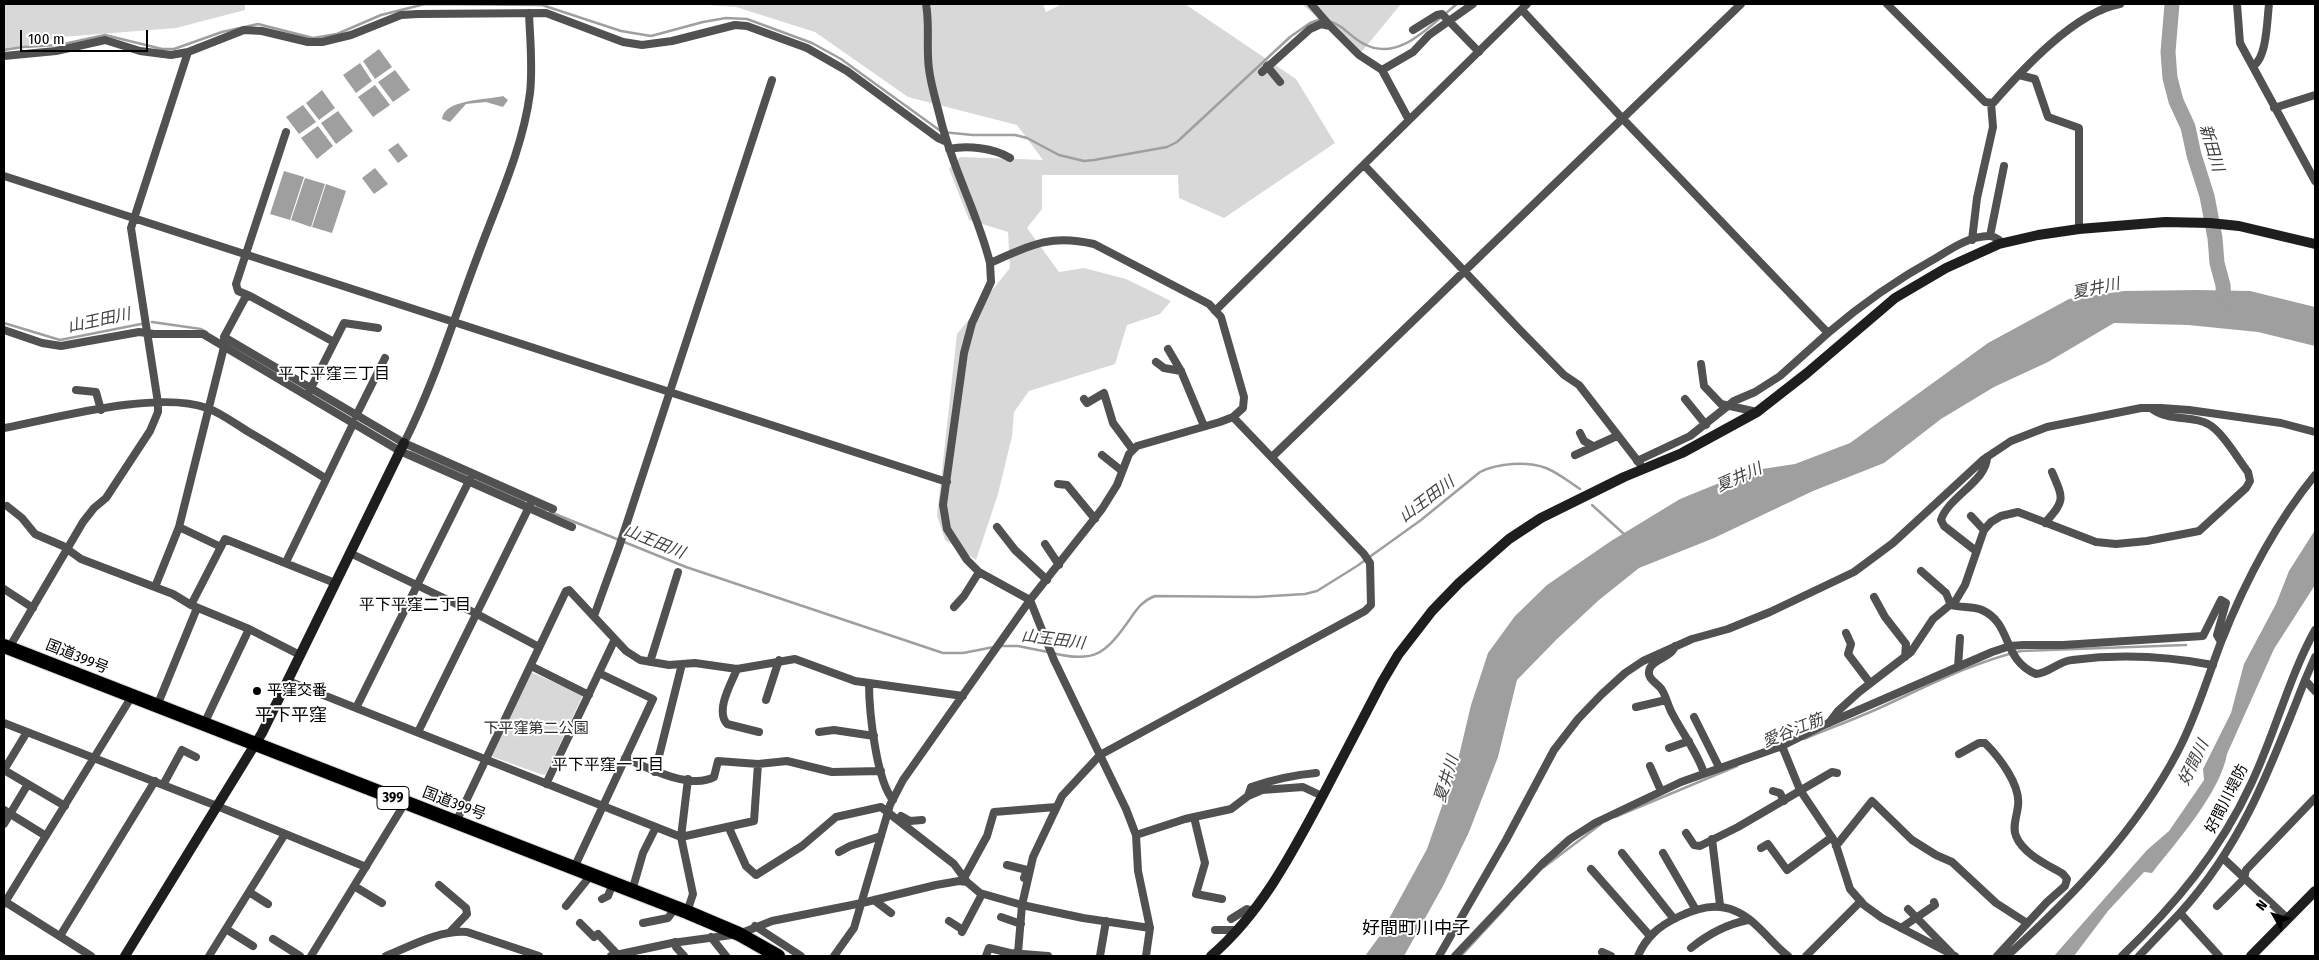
<!DOCTYPE html>
<meta charset="utf-8">
<style>
body{margin:0}
#map{position:relative;width:2319px;height:960px;overflow:hidden;background:#fff;font-family:"Fira Sans Condensed",sans-serif}
canvas{display:block}
.frame{position:absolute;inset:0;border:5px solid #000;pointer-events:none}
.north{position:absolute;left:2249px;top:890px;width:50px;height:50px;-webkit-text-stroke:4px #fff;paint-order:stroke;rotate:308deg;font-size:14px;font-weight:700;line-height:20px;text-align:center;color:#000}
.north::after{content:'';display:block;margin:auto;width:18px;height:22px;background:#000;clip-path:polygon(50% 0,100% 100%,50% 72%,0 100%)}
.scale{position:absolute;left:20px;top:30px;width:128px;height:22px;box-sizing:border-box;border:2px solid #000;border-top:0;padding-left:6px;font-size:15px;line-height:18px;white-space:nowrap;color:#000;-webkit-text-stroke:4px #fff;paint-order:stroke}
</style>
<div id="map">
<canvas width="2319" height="960"></canvas>
<div class="frame"></div>
<div class="north">N</div>
<div class="scale">100 m</div>
</div>
<script>
const ctx = document.querySelector('canvas').getContext('2d');
ctx.lineJoin = 'round';
function paint(path, color) {
  ctx.fillStyle = color;
  ctx.fill(path, 'evenodd');
}
function strokePath(path, color, width, dash) {
  ctx.strokeStyle = color;
  ctx.lineWidth = width;
  ctx.lineCap = dash ? 'butt' : 'round';
  ctx.setLineDash(dash || []);
  ctx.stroke(path);
}
function write(font, color, halo, rows, align = 'center') {
  ctx.font = font + ' "Fira Sans Condensed","Noto Sans JP",sans-serif';
  ctx.lineWidth = 4;
  ctx.setLineDash([]);
  ctx.textBaseline = 'middle';
  ctx.strokeStyle = halo;
  ctx.fillStyle = color;
  for (const [text, x, y, turn = 0] of rows) {
    ctx.save();
    ctx.translate(x, y);
    ctx.rotate((+turn || 0) * Math.PI / 180);
    ctx.textAlign = isNaN(turn) ? turn : align;
    if (halo) ctx.strokeText(text, 0, 0);
    ctx.fillText(text, 0, 0);
    ctx.restore();
  }
}
const green = new Path2D(`
 M4,4H245V10L176,28L62,37L4,51Z
 M694,4H1043L1046,12L1062,4H1185L1296,79L1335,143L1224,218L1179,198L1178,175H1042V209L1027,228L1059,272L1084,268L1126,279L1171,301L1160,314L1127,325L1115,364L1029,391L1014,412L1012,436L998,494L976,560L945,540L937,516L957,334L1010,268L1008,232L969,220L949,169L960,157L1043,160L1017,125L908,97L815,32L736,7Z
 M1302,4H1401L1359,55Z
 M531,672L583,695L546,774L543,775L493,757L492,754Z`);
const water = new Path2D(`
 M379,49L392,67L375,79L363,61Z
 M360,63L372,81L356,93L343,75Z
 M395,70L410,90L393,102L378,82Z
 M375,85L390,105L373,117L358,97Z
 M322,90L335,108L319,120L306,103Z
 M503,96L508,100L503,107L486,102L466,104L450,122L442,119C444,99 487,100 503,96Z
 M303,105L316,122L299,134L286,117Z
 M338,111L353,131L336,144L321,123Z
 M318,126L333,146L317,159L301,138Z
 M398,143L408,156L398,163L388,150Z
 M375,168L388,184L374,194L362,178Z
 M284,171L304,177L290,220L270,214Z
 M305,178L325,184L311,227L291,220Z
 M326,184L346,191L332,233L312,227Z
 M2198,290L2250,291L2315,307V346L2258,332L2188,325L2114,323L2048,362L1994,387L1941,419L1884,463L1813,491L1714,538L1639,568L1599,600L1557,639L1517,680L1498,757L1469,832L1443,886L1404,956H1365L1379,937L1427,849L1458,760L1471,705L1488,653L1515,616L1547,585L1611,541L1680,499L1749,471L1795,464L1850,443L1988,343L2069,299L2124,291Z
 M2315,530V585L2274,649L2227,754C2220,793 2177,841 2152,873L2144,872L2108,911L2074,956H2054L2147,850L2169,831L2204,780L2203,769L2231,713L2244,664L2276,604L2289,571Z`);
const stream = new Path2D(`
 M1328,21C1343,24 1351,38 1364,44C1400,63 1431,24 1457,4
 M4,50L23,47L59,45L105,35L162,49H174L222,32L258,24L313,38L337,34L381,15L425,4L542,5L621,31L651,36L703,22L726,18L747,19L812,43L841,59L942,132L973,135H1015L1027,138L1059,155L1084,161L1094,160L1167,147L1177,142L1290,37L1310,23L1321,19
 M152,322L201,329L207,332
 M4,323L60,340L141,324
 M411,452L466,475
 M476,479L524,501
 M1592,505L1624,534
 M537,506L545,510
 M550,512L686,567L943,653H963L994,647
 M999,646H1018L1048,652
 M1053,653C1095,664 1106,653 1130,619C1137,609 1142,601 1155,596L1256,597L1305,594L1317,591L1357,566L1421,520L1480,472C1498,463 1527,461 1546,468C1557,472 1569,482 1580,489
 M1804,739C1828,729 1852,720 1875,710C1924,688 1970,663 2021,651L2186,645
 M1615,817L1737,766
 M1544,867L1601,824
 M1461,956L1509,904`);
const river = new Path2D(`
 M2172,4L2168,52L2170,78L2176,101L2188,127L2194,155L2207,196L2215,238L2217,263L2223,285L2224,303`);
const street = new Path2D(`
 M926,4C930,26 926,47 929,69C931,86 937,104 941,121C953,170 978,214 990,263
 M1311,4L1330,26
 M1887,4L1985,102L1993,103C2022,70 2075,12 2120,4
 M2237,4L2240,43L2315,181
 M1522,10L1622,118L1828,333L1780,376L1755,392L1734,401L1690,436L1637,461
 M1413,30L1437,15L1442,14L1479,52
 M4,56L56,51L105,40L140,51L171,55L188,52L244,30L262,31L308,42H322L351,35L401,15L418,14L546,13L623,42L642,45L672,41L735,25L747,26L807,48L847,71L938,138L947,142
 M1267,66L1280,82
 M2253,66C2267,58 2267,20 2269,4
 M1382,70L1413,52L1429,35L1473,4
 M1262,72L1310,29L1321,24L1330,26L1359,55L1382,70L1409,120
 M2019,75L2035,79L2048,117L2079,128V229
 M2274,108L2315,95
 M949,149C967,145 994,148 1010,158
 M1364,165L1518,328L1564,375L1579,385L1640,464
 M4,176L947,482
 M1990,236L2004,166
 M1972,240L1977,198L1993,127L1991,103
 M250,296L238,291L236,284L286,132
 M1215,311L1527,4
 M4,330L42,343L61,346L139,332L154,334H203L400,451L572,527
 M1828,333C1863,303 1896,280 1936,258C1952,248 1970,236 1989,236C1995,236 1999,240 2003,243
 M224,337L404,443L553,509
 M1168,349L1181,371L1204,426
 M1156,362L1164,368L1181,371
 M1701,364L1704,386L1721,404L1757,412
 M76,390L96,392L101,410
 M309,392L344,323L378,328
 M1084,399L1087,403L1104,393L1113,423L1133,450
 M1685,399L1706,425
 M356,416L385,358
 M4,428C56,418 158,390 207,408C221,413 234,423 247,431C273,446 299,462 325,478
 M1580,433L1584,441L1593,446
 M404,443C434,384 454,318 478,255C497,203 523,148 530,93C533,66 530,39 529,13
 M1102,455L1122,471
 M1575,455L1617,436
 M1272,457L1741,4
 M1058,484L1067,485L1095,519
 M7,506L22,518L35,534L63,546L81,559L173,594L191,605L249,629L300,655
 M1971,516L1984,530
 M2045,523C2065,500 2064,500 2052,472
 M179,527L221,547
 M997,527L1015,550L1047,580
 M1045,544L1059,565
 M1976,551L1944,526L1941,520C1948,497 1987,481 1987,457
 M350,553L475,613L539,647
 M286,562L353,424
 M1921,571L1946,593L1951,605C1961,608 1973,606 1982,610C2013,624 2001,659 2036,674C2049,673 2059,661 2072,660C2119,654 2166,656 2213,665
 M155,587L179,527L224,347V337L245,298L250,296L334,342
 M4,589L33,608
 M1874,597L1885,617L1906,644L1905,657
 M191,605L225,539L335,583
 M954,607L964,596L979,572
 M594,616L619,547L772,80
 M1846,633L1851,644L1848,654L1870,683
 M1675,646C1671,658 1655,658 1650,668C1645,679 1658,683 1662,690C1667,698 1668,707 1673,715C1683,734 1697,752 1704,773
 M9,648L83,522L94,508L106,498L150,431L158,412V403L131,228L188,52
 M650,662L678,572
 M531,666L589,695
 M1958,667L1960,638
 M737,669C731,684 715,710 727,724L759,732
 M2305,680L2315,657
 M288,681L681,837L754,821L758,764
 M869,683C869,710 876,780 893,800
 M766,700L779,660
 M157,706L197,608
 M1636,707L1666,700
 M356,708L471,477
 M1694,717L1719,767
 M4,723L217,806L366,867
 M1829,723L1838,711L1859,692L1911,652L1933,619L1956,600L1965,585L1984,530L1991,522L2001,516L2018,512L2096,542L2116,544L2147,541L2199,531L2246,488L2250,481L2248,472C2238,459 2222,431 2208,424C2193,415 2170,422 2152,409
 M204,724L249,629
 M418,732L531,503
 M819,732L834,730L874,736
 M1782,746L1800,790L1835,842L1850,889L1864,905L1882,918L1955,956
 M1669,748L1689,741
 M1959,754L1979,743H1985C1999,757 2021,785 2018,806C2017,816 2012,827 2016,836C2023,854 2048,865 2063,874L2067,879L2065,886L2047,902L1997,956
 M625,758C647,768 691,790 714,777L718,761L758,764L787,761L832,772L881,771
 M1650,766L1661,791
 M4,770L65,806
 M4,770L27,732
 M655,772L682,664
 M546,784L615,639
 M163,785L182,750L196,757
 M1773,791L1780,793L1784,801
 M1248,796L1251,787C1272,780 1293,775 1316,773
 M4,810L46,836
 M901,816L910,821L922,820
 M1194,817L1205,863L1196,894L1222,899
 M456,822L566,591L569,590L626,651L640,660L669,665L695,663L737,669L795,659L855,681L963,696
 M4,824L28,784
 M729,828L746,866L756,875L802,846L836,817L881,807L954,864L967,882
 M1686,833L1694,845L1700,846L1738,827L1832,772L1837,773
 M1136,835L1185,819L1231,809L1248,796L1262,790L1303,787L1322,796
 M1712,839L1720,905
 M1836,846L1872,801L1912,840L1936,855L1952,862L1996,903L2027,923
 M1761,848L1768,844L1787,870L1832,837
 M839,852L850,846L881,836
 M1622,853L1674,919
 M1663,853L1696,910
 M2224,859L2288,919
 M1007,865L1027,870L1024,878
 M574,868L653,699L599,673
 M1591,869L1650,936
 M964,878L987,836L994,812L1056,807
 M439,885L466,908L467,914L450,932
 M354,886L382,903
 M632,891L643,853L656,827
 M249,892L268,904
 M602,899L608,896L613,883
 M874,900L891,913
 M4,901L91,956
 M4,904L132,696
 M566,906L591,875
 M2217,906L2244,879L2246,870L2315,798
 M1908,909L1951,953
 M687,912L693,894L681,837L688,779
 M1001,917L1021,924
 M1231,919L1247,909L1254,911
 M949,921L963,930
 M580,923L594,937L598,934L618,955
 M643,923L668,918L676,907
 M755,926L801,956
 M1901,928L1932,907L1935,905L1934,902
 M226,929L253,946
 M1215,930H1238
 M962,932L982,894
 M60,936L155,781
 M711,937L726,956
 M273,939L300,956
 M675,942L676,947L684,956
 M1691,948C1707,935 1728,924 1748,920
 M1602,952L1611,956
 M1018,953L1022,905L1033,857L1062,796L1100,755L1365,611L1371,605L1370,563L1364,554L1233,417
 M209,956L285,834
 M311,956L405,803
 M386,956C411,946 439,930 467,932L539,956
 M611,956L672,943L739,934L772,921L862,903L936,885L959,881L967,882L980,893L1022,905L1083,918L1150,928
 M834,956L854,928L890,805L903,780L1030,600L1102,509L1117,485L1129,454L1137,446L1220,422L1233,417L1243,408L1244,397L1221,317L1209,304L1094,244C1049,234 1031,245 990,263L991,282L972,323L964,353L943,505L947,529L967,560L979,572L1030,600L1054,660L1126,809L1136,835L1138,871L1150,928L1146,956
 M986,956L989,948L1010,953L1048,956
 M1100,956L1106,921
 M1439,956L1506,840L1554,750L1578,719L1601,695L1625,673L1643,661L1692,639L1728,629L1770,612L1854,572L1893,543L1984,459L2011,441L2047,427L2141,408H2161L2189,410L2281,423L2315,432
 M1455,956L1543,863L1570,839L1595,823L1681,782L1782,746L1824,725L1992,652L2010,646L2023,645H2063L2203,636L2221,600L2226,603L2217,635L2221,642
 M1638,956C1646,937 1659,926 1678,917C1709,902 1733,902 1758,927C1769,937 1776,947 1788,956
 M1806,956L1861,901
 M2007,956C2072,897 2137,830 2178,751C2196,717 2207,679 2221,642C2244,584 2275,524 2315,475
 M2122,956C2175,905 2220,851 2251,784C2275,734 2288,679 2315,630
 M2139,956L2180,913
 M2219,956L2180,913C2243,844 2271,766 2305,680L2315,691`);
const secondary = new Path2D(`
 M125,956L262,733L404,443
 M1211,956C1261,913 1291,855 1322,797C1342,759 1362,721 1382,682L1398,655L1432,611L1459,583L1509,539L1541,518L1624,477L1682,453L1757,412L1807,373L1895,298L1946,268L1999,244L2038,235L2079,229L2165,222L2210,223L2239,226L2315,244
 M2251,956L2315,891`);
const highway = new Path2D(`
 M4,646L687,912L739,934L778,956`);
const markers = [
 [257,691,5,"#000"]
];
const shields = [
 [393,798,32]
];
const shieldNames = [
 ["399",393,798]
];
const streetNames = [
 ["国道399号",77,657,22],
 ["好間川堤防",2227,799,-63],
 ["国道399号",454,804,21]
];
const poiNames = [
 ["平窪交番",267,691]
];
const parkNames = [
 ["下平窪第二公園",536,729]
];
const waterNames = [
 ["新田川",2211,148,73],
 ["夏井川",2096,289,-12],
 ["山王田川",99,321,-12],
 ["夏井川",1739,478,-24],
 ["山王田川",1427,500,-37],
 ["山王田川",654,542,22],
 ["山王田川",1053,640,7],
 ["愛谷江筋",1793,731,-22],
 ["好間川",2194,763,-64],
 ["夏井川",1447,779,-73]
];
const neighbourhoodNames = [
 ["平下平窪三丁目",334,375],
 ["平下平窪二丁目",415,606],
 ["平下平窪一丁目",608,766]
];
const quarterNames = [
 ["平下平窪",291,716],
 ["好間町川中子",1416,929]
];
paint(green, '#d8d8d8');
paint(water, '#9f9f9f');
strokePath(stream, '#9f9f9f', 2.5);
strokePath(river, '#9f9f9f', 15);
strokePath(highway, '#dbdbdb', 16);
strokePath(street, '#515151', 8);
strokePath(secondary, '#1e1e1e', 10);
strokePath(highway, '#000', 14);
for (const [x, y, r, color] of markers) {
  const dot = new Path2D();
  dot.arc(x, y, r, 0, 2 * Math.PI);
  ctx.fillStyle = color;
  ctx.fill(dot);
  strokePath(dot, '#fff', 2);
}
for (const [x, y, w] of shields) {
  const box = new Path2D();
  box.roundRect(x - w / 2, y - 11.5, w, 23, 4);
  ctx.fillStyle = '#fff';
  ctx.fill(box);
  strokePath(box, '#000', 1);
}
write('bold 14px', '#000', null, shieldNames);
write('15px', '#000', '#fff', streetNames);
write('15px', '#000', '#fff', poiNames, 'left');
write('15px', '#2f2f2f', '#fff', parkNames);
write('italic 16px', '#404040', '#fff', waterNames);
write('16px', '#000', '#fff', neighbourhoodNames);
write('18px', '#000', '#fff', quarterNames);
</script>
